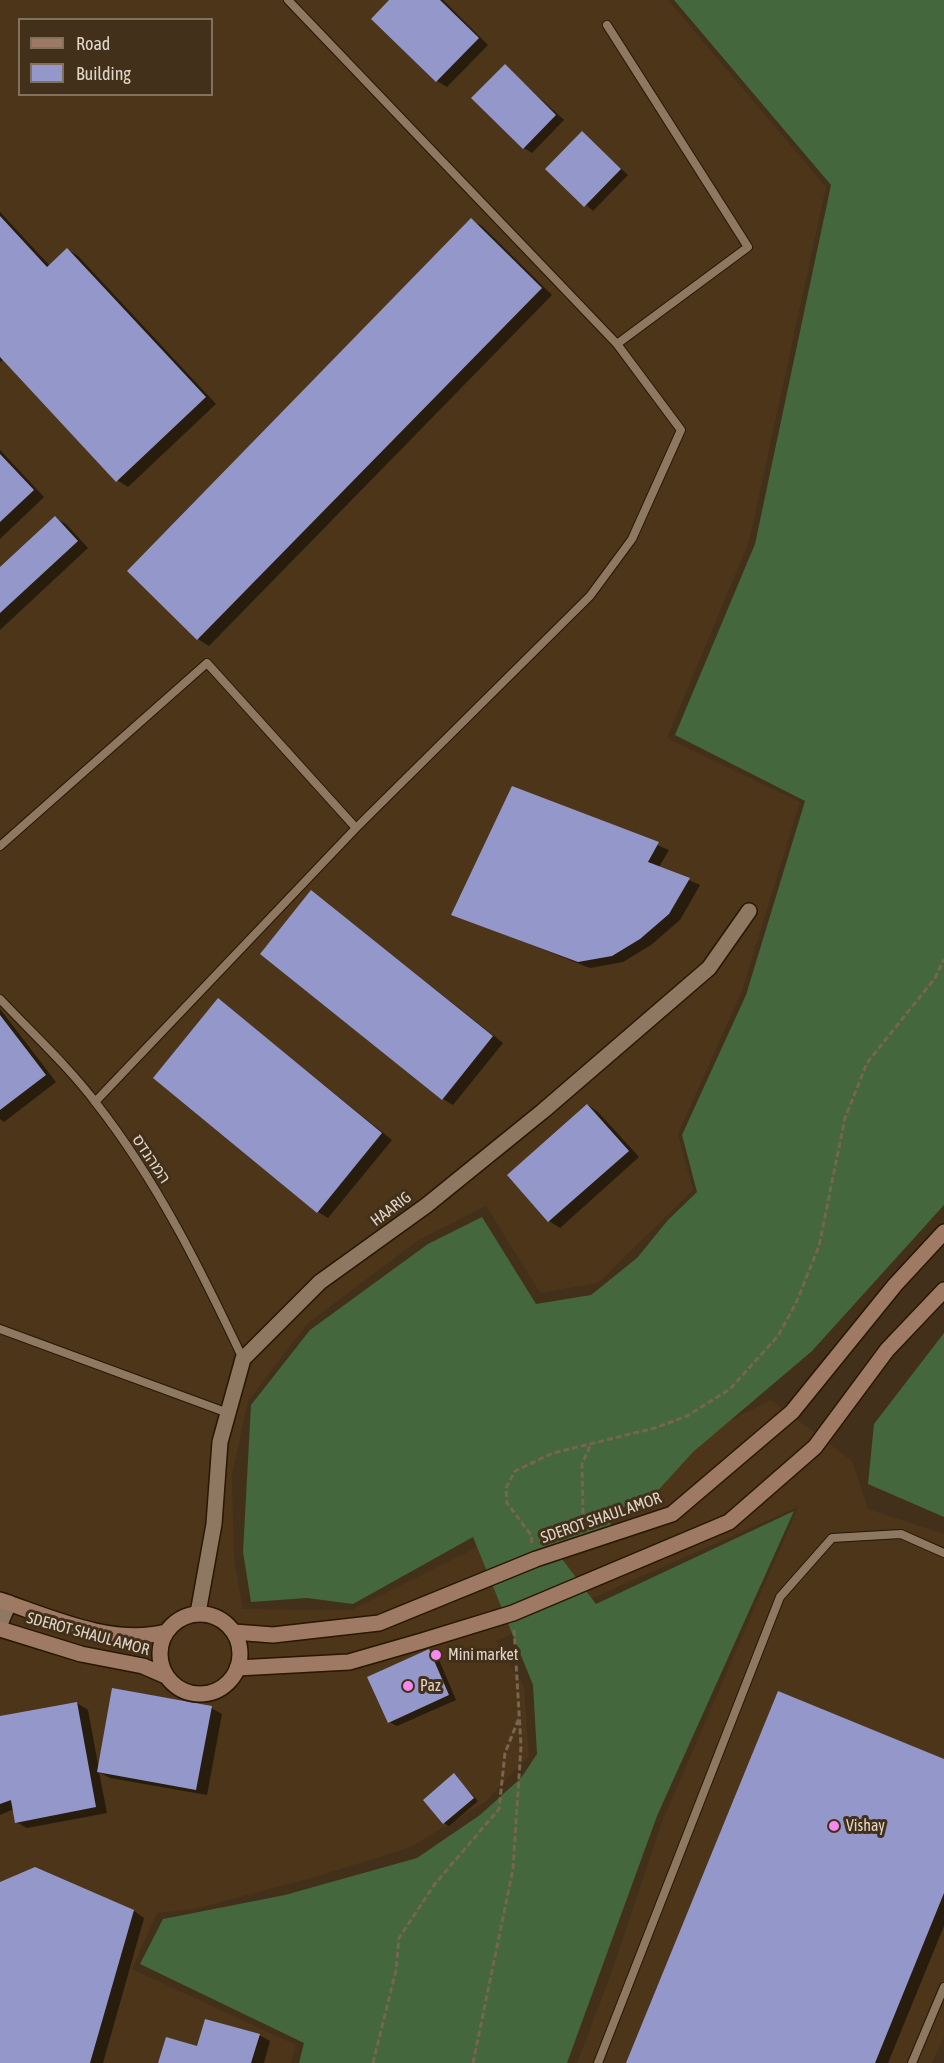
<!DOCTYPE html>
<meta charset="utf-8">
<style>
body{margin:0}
#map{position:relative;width:944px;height:2063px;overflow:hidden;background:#42301a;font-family:"Asap Condensed",sans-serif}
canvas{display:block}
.legend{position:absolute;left:18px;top:18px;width:195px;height:78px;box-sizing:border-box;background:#42301a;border:2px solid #817260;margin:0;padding:8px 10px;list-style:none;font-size:18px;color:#e0d5c8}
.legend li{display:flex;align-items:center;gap:12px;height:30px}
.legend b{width:30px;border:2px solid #817260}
</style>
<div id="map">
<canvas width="944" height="2063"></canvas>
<ul class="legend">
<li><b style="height:8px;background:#9e7a65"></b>Road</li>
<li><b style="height:16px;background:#9497ca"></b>Building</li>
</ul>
</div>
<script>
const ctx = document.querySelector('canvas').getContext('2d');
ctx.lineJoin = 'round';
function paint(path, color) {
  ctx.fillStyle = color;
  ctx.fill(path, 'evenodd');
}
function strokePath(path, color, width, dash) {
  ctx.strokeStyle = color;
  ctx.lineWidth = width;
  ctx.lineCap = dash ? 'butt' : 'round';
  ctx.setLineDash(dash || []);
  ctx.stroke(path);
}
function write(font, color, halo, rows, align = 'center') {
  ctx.font = font + ' "Asap Condensed","Noto Sans Hebrew",sans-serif';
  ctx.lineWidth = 6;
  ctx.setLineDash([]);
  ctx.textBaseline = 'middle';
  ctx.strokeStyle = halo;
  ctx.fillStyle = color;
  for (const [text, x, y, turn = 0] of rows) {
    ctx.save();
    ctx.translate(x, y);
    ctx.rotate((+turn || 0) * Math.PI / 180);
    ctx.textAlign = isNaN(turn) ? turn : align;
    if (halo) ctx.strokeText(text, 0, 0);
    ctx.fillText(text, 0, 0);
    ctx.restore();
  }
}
const built = new Path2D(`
 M0,0H668L826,187L749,542L667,738L800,802L742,991L678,1134L693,1190L598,1283L540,1293L486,1206L419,1240L308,1323L248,1401L232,1475L234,1558L243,1609L351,1610L771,1400L852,1461L868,1509L944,1534V2037L932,2063H577L609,1979L662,1822L798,1507L496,1641L524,1686L529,1756L485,1802L411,1847L322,1875L195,1909L157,1913L132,1969L296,2045L291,2063H0ZM20,20H212V94H20Z`);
const forest = new Path2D(`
 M674,0H944V1205L812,1351L693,1452L653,1496L611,1512C615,1544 586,1549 562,1559L596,1604L794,1511L657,1816L567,2063H299L304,2043L140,1964L163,1919L285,1895L417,1858L480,1815L521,1778L537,1754L533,1685L473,1537L353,1604L307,1598L251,1602L243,1552L251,1405L310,1330L428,1244L482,1217L536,1304L591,1295L637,1258L668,1220L697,1192L682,1135L746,995L805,801L675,735L755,544L831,185Z
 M944,1333V1517L868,1484L874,1424Z`);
const shadow = new Path2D(`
 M391,0H443L488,45L447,87L437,81Z
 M505,66L564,120L532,153L524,148Z
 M582,133L628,175L593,211L547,169Z
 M0,212L50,266L67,249L78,256L216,404L128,487L117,480L4,359L0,362Z
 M471,220L482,226L552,295L209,646L198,639L129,571Z
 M0,450L44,497L0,539Z
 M55,518L66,524L88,548L0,630V569Z
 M513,787L669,850L659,867L700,885L680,920L651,945L623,962L590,968L453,914Z
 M312,892L503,1043L453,1105L443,1099Z
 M219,1000L392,1140L328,1218L318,1212Z
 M0,1009L56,1082L4,1122L0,1119Z
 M588,1105L598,1112L639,1157L560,1228L549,1221L509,1175Z
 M429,1651L437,1655L456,1700L397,1726L389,1722Z
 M77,1703L88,1710L99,1770L211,1708L222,1714L207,1795L110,1778L99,1772L107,1813L27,1828L16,1822L14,1809L0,1815V1777L12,1805L0,1718Z
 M944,1761V1926L888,2063H628Z
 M454,1775L478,1801L449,1826L444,1823Z
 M0,1884L134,1911L144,1918L103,2063H0Z
 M259,2035L270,2041L264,2063H160L198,2048Z`);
const building = new Path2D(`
 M389,0H440L479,38L436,82L371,19Z
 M505,64L556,115L523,149L471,98Z
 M582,131L621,169L584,207L545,169Z
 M0,216L47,267L67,248L206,397L116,482L0,357Z
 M471,218L542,288L197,640L127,571Z
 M0,454L34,490L0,522Z
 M55,516L78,541L0,613V567Z
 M512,786L659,842L648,862L690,878L669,914L640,939L612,956L578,962L451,915Z
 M311,890L493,1036L442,1100L260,954Z
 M218,998L382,1133L317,1213L153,1078Z
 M0,1015L46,1075L0,1110Z
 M587,1104L629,1151L548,1222L507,1175Z
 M429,1649L449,1695L388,1723L367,1677Z
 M112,1688L212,1706L196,1790L97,1772Z
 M778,1691L944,1759V1893L875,2063H626Z
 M77,1702L96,1807L15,1823L11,1800L0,1804V1716Z
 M454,1773L474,1798L443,1824L423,1800Z
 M35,1867L134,1910L90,2063H0V1882Z
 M205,2019L260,2034L251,2063H158L166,2037L197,2046Z`);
const path = new Path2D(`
 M575,1530L583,1512L582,1464L591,1444
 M532,1543L531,1535L507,1503L506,1488L515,1471L553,1453L655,1428L687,1416L730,1389L778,1336L796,1303L819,1246L845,1118L867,1063L935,978L944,959
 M373,2063L396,1970L399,1938L434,1885L499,1809L505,1753L519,1718
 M473,2063L513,1869L521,1746L514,1629`);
const lane = new Path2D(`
 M607,25L748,247L617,344
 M0,846L207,663L356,828
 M0,999C32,1033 68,1066 96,1103C157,1181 201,1270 243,1359
 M95,1102L356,828L590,596L632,539L681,430L617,344L288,0
 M0,1329L228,1413
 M598,2063L780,1597L832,1538L901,1534L944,1553
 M912,2063L944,1987`);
const street = new Path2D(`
 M198,1613L214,1524L220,1442L243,1359L320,1282L427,1205L543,1111L709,968L749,911
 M0,1624L9,1603`);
const secondary = new Path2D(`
 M0,1600C50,1617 112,1646 166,1632
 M160 1654a40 40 0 1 1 80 0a40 40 0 1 1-80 0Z
 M0,1629L81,1654L143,1666L166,1676
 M234,1632L273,1635L379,1623L536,1559L672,1514L792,1412L895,1285L944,1232
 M237,1668L349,1662L422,1641L513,1613L729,1522L815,1447L887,1350L944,1290`);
const markers = [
 [436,1655,6,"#f689ed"],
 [408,1686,6,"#f689ed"],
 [834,1826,6,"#f689ed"]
];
const streetNames = [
 ["המהנדס",151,1159,56],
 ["HAARIG",391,1209,-37],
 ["SDEROT SHAUL AMOR",601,1518,-19],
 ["SDEROT SHAUL AMOR",88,1634,15]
];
const poiNames = [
 ["Mini market",448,1655],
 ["Paz",420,1686],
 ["Vishay",846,1826]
];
paint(built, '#4c3519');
paint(forest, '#45673d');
paint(shadow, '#0007');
paint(building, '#9497ca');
strokePath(lane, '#281703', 10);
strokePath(street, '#281703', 18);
strokePath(secondary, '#281703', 18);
strokePath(path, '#756552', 3, [6, 3]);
strokePath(lane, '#8e7861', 8);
strokePath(street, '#8e7861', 15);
strokePath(secondary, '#9e7a65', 15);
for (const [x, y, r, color] of markers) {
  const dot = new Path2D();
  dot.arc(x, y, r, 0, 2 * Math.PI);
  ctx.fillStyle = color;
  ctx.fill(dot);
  strokePath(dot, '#42301a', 2);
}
write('16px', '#e0d5c8', '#42301a', streetNames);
write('16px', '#e0d5c8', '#42301a', poiNames, 'left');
</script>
